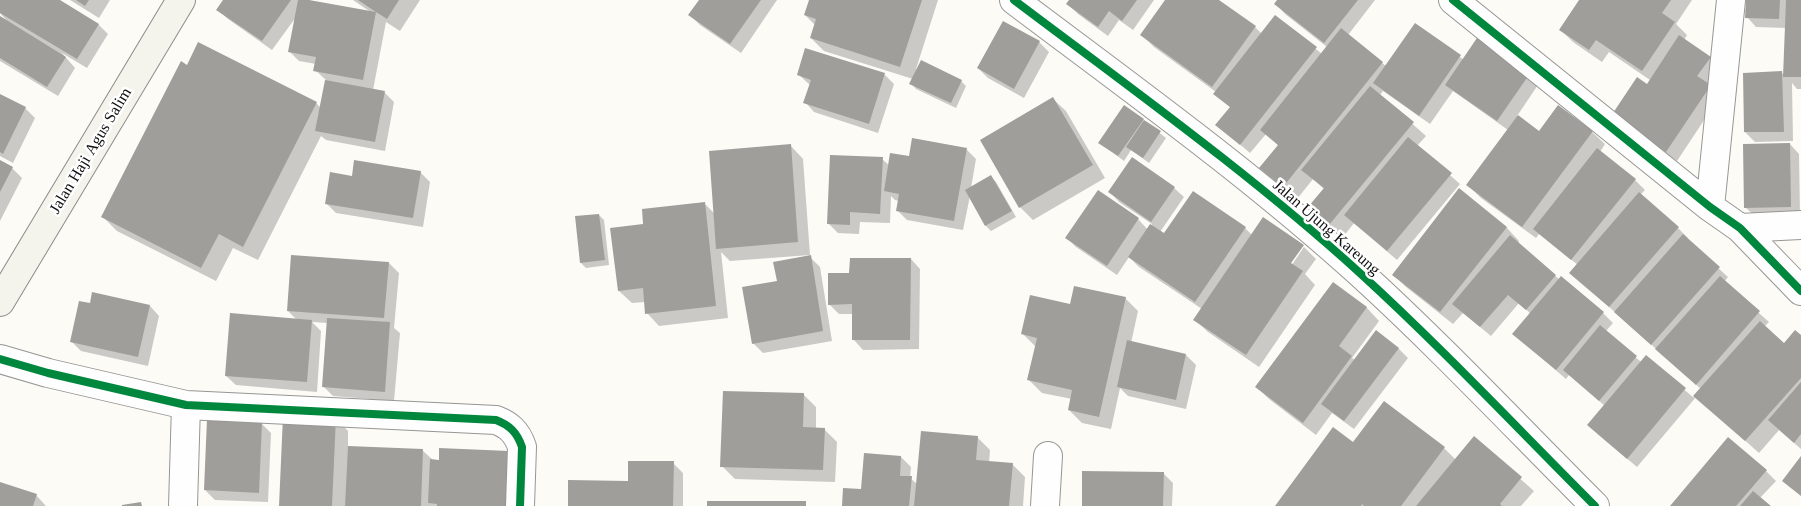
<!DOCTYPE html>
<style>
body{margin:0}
canvas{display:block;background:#fcfbf6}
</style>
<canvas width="1801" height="506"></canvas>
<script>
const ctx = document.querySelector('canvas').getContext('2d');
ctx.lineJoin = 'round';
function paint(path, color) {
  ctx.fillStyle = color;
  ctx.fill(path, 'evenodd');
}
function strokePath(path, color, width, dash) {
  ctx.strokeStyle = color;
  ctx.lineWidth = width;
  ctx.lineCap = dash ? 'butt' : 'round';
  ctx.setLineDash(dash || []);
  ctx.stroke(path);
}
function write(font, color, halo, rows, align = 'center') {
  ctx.font = font + ' Georgia,serif';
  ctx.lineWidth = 5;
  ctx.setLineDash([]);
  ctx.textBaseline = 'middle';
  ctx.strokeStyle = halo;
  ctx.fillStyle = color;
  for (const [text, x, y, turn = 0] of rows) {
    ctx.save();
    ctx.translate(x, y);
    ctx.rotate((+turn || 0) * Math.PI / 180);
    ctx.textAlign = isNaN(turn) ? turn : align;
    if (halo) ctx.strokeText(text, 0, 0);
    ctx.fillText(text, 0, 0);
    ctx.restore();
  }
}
const shadow = new Path2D(`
 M0,0H58L98,24L108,34L87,68L62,53L75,68L58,96L0,61V17L7,21L0,13Z
 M70,0H110L99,18Z
 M225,0H307L372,13L353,0H420L400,31L386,22L373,90L384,92L394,102L385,151L326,140L321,136L258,260L233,248L216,281L117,231L103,217L188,66L316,103L320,107L326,80L315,70L316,64L299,61L289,51L296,17L272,50L228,19L218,10Z
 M701,0H777L741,53L700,25L690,15Z
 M810,0H938L916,69L961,81L966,86L956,108L916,89L911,83L913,79L824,51L811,38L815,25L805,15Z
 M1069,0H1154L1133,30L1119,20L1108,36L1078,14L1068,4L1070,1Z
 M1166,0H1217L1255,27L1262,34L1276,16L1322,54L1327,47L1285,14L1276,4L1279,0H1375L1348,35L1386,66L1415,24L1464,60L1480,37L1540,82L1517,116L1539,133L1592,132L1605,144L1600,152L1635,180L1645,190L1640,195L1678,228L1688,238L1686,239L1728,277L1724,282L1769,322L1764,327L1784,344L1801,337V449L1779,430L1759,453L1696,397L1637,467L1599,435L1605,406L1569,375L1566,379L1524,343L1531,314L1519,303L1491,336L1463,313L1453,324L1406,287L1393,274L1459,190L1507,228L1519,241L1518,243L1560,280L1603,313L1613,323L1606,331L1641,362L1646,357L1694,398L1701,389L1571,273L1578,265L1539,234L1536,238L1481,198L1468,185L1508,130L1453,91L1430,124L1383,91L1380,95L1426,136L1417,146L1460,184L1397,260L1354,223L1343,237L1323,220L1310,207L1325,190L1313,179L1297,199L1274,181L1261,168L1279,146L1266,134L1250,153L1217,125L1231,108L1214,94L1216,92L1154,47L1142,35Z
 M1580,0H1692L1676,24L1687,35L1684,40L1710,58L1720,68V96L1677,161L1622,125L1650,80L1609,52L1602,62L1573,42L1560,29Z
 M1747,0H1801V89H1797L1792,83L1793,141L1755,142L1745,132L1782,73L1785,75L1786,28L1756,27L1747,17Z
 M1003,22L1039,42L1049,52L1024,98L988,78L978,68Z
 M798,74H884L894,84L878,133L814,112L805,102L810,85Z
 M0,95L25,108L35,118L13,163L0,156Z
 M1053,99L1066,111L1105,178L1033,220L1020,207Z
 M1143,120L1166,138L1149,163L1131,150L1124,161L1100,143Z
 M1790,144L1799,154L1800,217H1756L1746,208Z
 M791,146L803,159L810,255L730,261L721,252L728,318L659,326L647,313L645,302L632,303L619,291L644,225L704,203L715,214Z
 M966,149L976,159L971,188L991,177L996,182L1016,217L991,231L986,226L970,196L963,230L907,220L897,210L899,201L895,200L891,196L890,223L860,222L859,234L838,233L828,223L882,159L890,166L910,158Z
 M0,162L12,168L22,178L0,221Z
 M420,172L430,182L423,227L336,213L326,203L353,177Z
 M1174,188L1184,197L1160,232L1164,235L1245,228L1252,235L1303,246L1287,267L1289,269L1304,247L1316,259L1305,274L1315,285L1259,367L1208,332L1195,320L1202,309L1139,267L1129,257L1117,275L1076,247L1067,238L1138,219L1148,230L1152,224L1119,202L1110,192Z
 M599,215L604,220L609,265L586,268L581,263Z
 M292,256L389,263L399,273L394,328L400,333L394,401L333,396L323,386L328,323L312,322L321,331L317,392L236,385L226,376L297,320L288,311Z
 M810,257L820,267L832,341L763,353L753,343L778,282Z
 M911,259L920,269L919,349L863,350L854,340L853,314H839L829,304L851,274Z
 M1333,284L1367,308L1379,321L1352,358L1355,360L1398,348L1408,358L1354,429L1332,413L1316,435L1269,399L1256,386Z
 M1125,298L1138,311L1131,343L1186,355L1196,365L1186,409L1128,396L1120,388L1111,429L1082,423L1069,410L1072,399L1042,393L1029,380L1036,347L1023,334L1071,305Z
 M150,306L159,316L148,366L81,351L71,341Z
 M803,394L816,407V429H824L837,442L835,482L735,479L722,466Z
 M1384,403L1444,448L1456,460L1474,438L1534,491L1521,506H1276L1353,444Z
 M336,418L348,431V447L422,450L433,460L440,461L508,452L516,506H280Z
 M261,423L271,433L268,502L215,500L205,490Z
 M977,437L990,450L989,463L1012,464L1025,477L1023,506H843L901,457L911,467L910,478L917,484Z
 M673,463L683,473V506H569Z
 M1766,471L1776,481L1760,498L1769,506H1671Z
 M1163,473L1173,483L1172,506H1083Z
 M0,484L36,495L46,506H0Z`);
const building = new Path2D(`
 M0,0H60L99,24L77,59L0,13Z
 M76,0H89L85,6Z
 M223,0H291L262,41L216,10Z
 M298,0H309L376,12L358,0H399L387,19L376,12L363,80L313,71L316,57L288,52Z
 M699,0H761L730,44L688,15Z
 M809,0H922L900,67L810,38L816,19L804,15Z
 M1069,0H1137L1122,21L1109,11L1098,27L1066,4Z
 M1165,0H1219L1256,26L1212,87L1140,35Z
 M1277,0H1358L1324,43L1274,4Z
 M1579,0H1671L1662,13L1675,22L1642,71L1596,40L1589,50L1559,30Z
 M1746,0H1780L1779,19L1745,18Z
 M1786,0H1801V77H1783Z
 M1275,15L1317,47L1240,145L1215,125L1230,107L1213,94Z
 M0,16L66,57L47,87L0,58Z
 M1003,21L1040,41L1014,89L977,68Z
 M1415,23L1461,55L1419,116L1373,83Z
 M1341,28L1383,62L1283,187L1259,168L1278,145L1260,130Z
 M1479,35L1531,72L1497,121L1445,85Z
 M1679,35L1711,57L1697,76L1711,85L1666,152L1611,116L1637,77L1647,84Z
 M198,42L317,102L243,247L219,234L201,268L101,217L181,61L187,65Z
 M805,48L885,73L869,124L803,103L811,80L797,75Z
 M921,60L962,80L951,103L909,84Z
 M1782,71L1784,132H1744L1743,73Z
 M325,80L385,91L375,142L315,131Z
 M1370,86L1414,122L1329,225L1308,207L1324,188L1301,170Z
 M0,94L26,107L3,154L0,152Z
 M1053,97L1093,165L1019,208L980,140Z
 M1124,105L1144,119L1118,156L1098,143Z
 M1558,105L1593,131L1522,227L1466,185L1518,115L1539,131Z
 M1144,120L1161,131L1143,158L1126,147Z
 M1408,137L1452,173L1387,251L1344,215Z
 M912,138L967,148L954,221L896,211L899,194L884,191L890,153L909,156Z
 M1790,143L1791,207L1744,208L1743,144Z
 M791,144L798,242L716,249L709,151Z
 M1597,148L1636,179L1571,260L1533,229Z
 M830,155L883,157L880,214L850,212V225L827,224Z
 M1132,157L1175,187L1151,222L1108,192Z
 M0,160L13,167L0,192Z
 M354,160L421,171L413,218L325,204L330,172L352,176Z
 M991,175L1012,211L985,226L965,190Z
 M1459,188L1507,227L1440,312L1392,275Z
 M1098,190L1139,218L1107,266L1065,238Z
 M1193,191L1246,227L1195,302L1128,257L1150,224L1164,233Z
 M1639,192L1679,227L1609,307L1569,273Z
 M705,202L716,306L645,314L643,288L618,291L610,228L643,224L642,209Z
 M599,214L605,260L580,263L575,216Z
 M1263,217L1304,245L1291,263L1303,271L1246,355L1193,320Z
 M1683,234L1720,267L1651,345L1614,312Z
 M1510,235L1556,275L1526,310L1508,295L1480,327L1452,304Z
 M291,255L389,262L384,318L287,311Z
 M811,255L823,331L752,344L742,287L777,281L773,262Z
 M850,258H911L910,340H852V304L828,305V273H849Z
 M1561,276L1604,312L1556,370L1512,334Z
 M1720,276L1760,311L1696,385L1655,349Z
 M1333,282L1367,307L1339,346L1352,356L1303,423L1255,387Z
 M1074,286L1126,297L1099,417L1068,410L1072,390L1027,380L1037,338L1021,334L1030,295L1070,304Z
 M92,292L150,305L138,357L70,342L79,301L90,303Z
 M230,313L312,320L307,382L225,376Z
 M327,318L390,322L385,392L322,387Z
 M1760,321L1784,343L1795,330L1801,335V378L1745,441L1693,396Z
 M1600,325L1637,356L1599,401L1563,370Z
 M1376,330L1399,348L1344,421L1321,404Z
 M1127,340L1186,354L1176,400L1117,387Z
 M1646,355L1686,388L1627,459L1587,425Z
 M1801,382V434L1794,443L1768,420Z
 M723,391L804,393L803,427L825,428L823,470L720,467Z
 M1384,401L1445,447L1401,506H1364L1362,504L1361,506H1275L1333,427L1353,442Z
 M283,416L336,417L332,506H279Z
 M207,419L262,422L259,493L204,490Z
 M921,431L978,436L976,460L1013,463L1009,506H914Z
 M1474,436L1522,477L1500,504L1502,506H1416Z
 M1728,437L1767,470L1736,506H1670Z
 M348,446L423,449L421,506H345Z
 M439,448L509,451L506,506H437V504L428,503L430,459L439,460Z
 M864,453L901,456L900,476H912L909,506H842L843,488L861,489Z
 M1801,456V496L1782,481Z
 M628,461H674L673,506H568V480L628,481Z
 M1082,471L1164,472L1163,506H1082Z
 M0,482L37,494L33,506H0Z
 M1753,491L1771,506H1740Z
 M707,501H806V506H707Z
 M141,502L142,506H122V505Z`);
const minor = new Path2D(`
 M1014,0C1132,89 1252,175 1361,274C1442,348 1517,428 1595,506
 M1453,0L1710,207L1740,228L1801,291
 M1710,207L1731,0
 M1740,228L1801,225
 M0,359L48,373L186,405L496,420C509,425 517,432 522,447L520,506
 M183,506L186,405
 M1045,506L1048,456`);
const secondary = new Path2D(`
 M0,302L181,0`);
const cycleway = new Path2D(`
 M1014,0C1132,89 1252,175 1361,274C1442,348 1517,428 1595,506
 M1453,0L1710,207L1740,228L1801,291
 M0,359L48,373L186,405L496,420C509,425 517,432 522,447L520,506`);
const streetNames = [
 ["Jalan Haji Agus Salim",91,151,-59],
 ["Jalan Ujung Kareung",1326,228,41]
];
paint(shadow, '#0003');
paint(building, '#a09e9b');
strokePath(minor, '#969694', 30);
strokePath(secondary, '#8d8c8a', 30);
strokePath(minor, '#fffefe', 28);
strokePath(secondary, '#f4f3ec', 28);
strokePath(cycleway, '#00873e', 8);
write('16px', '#101010', '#fff', streetNames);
</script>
